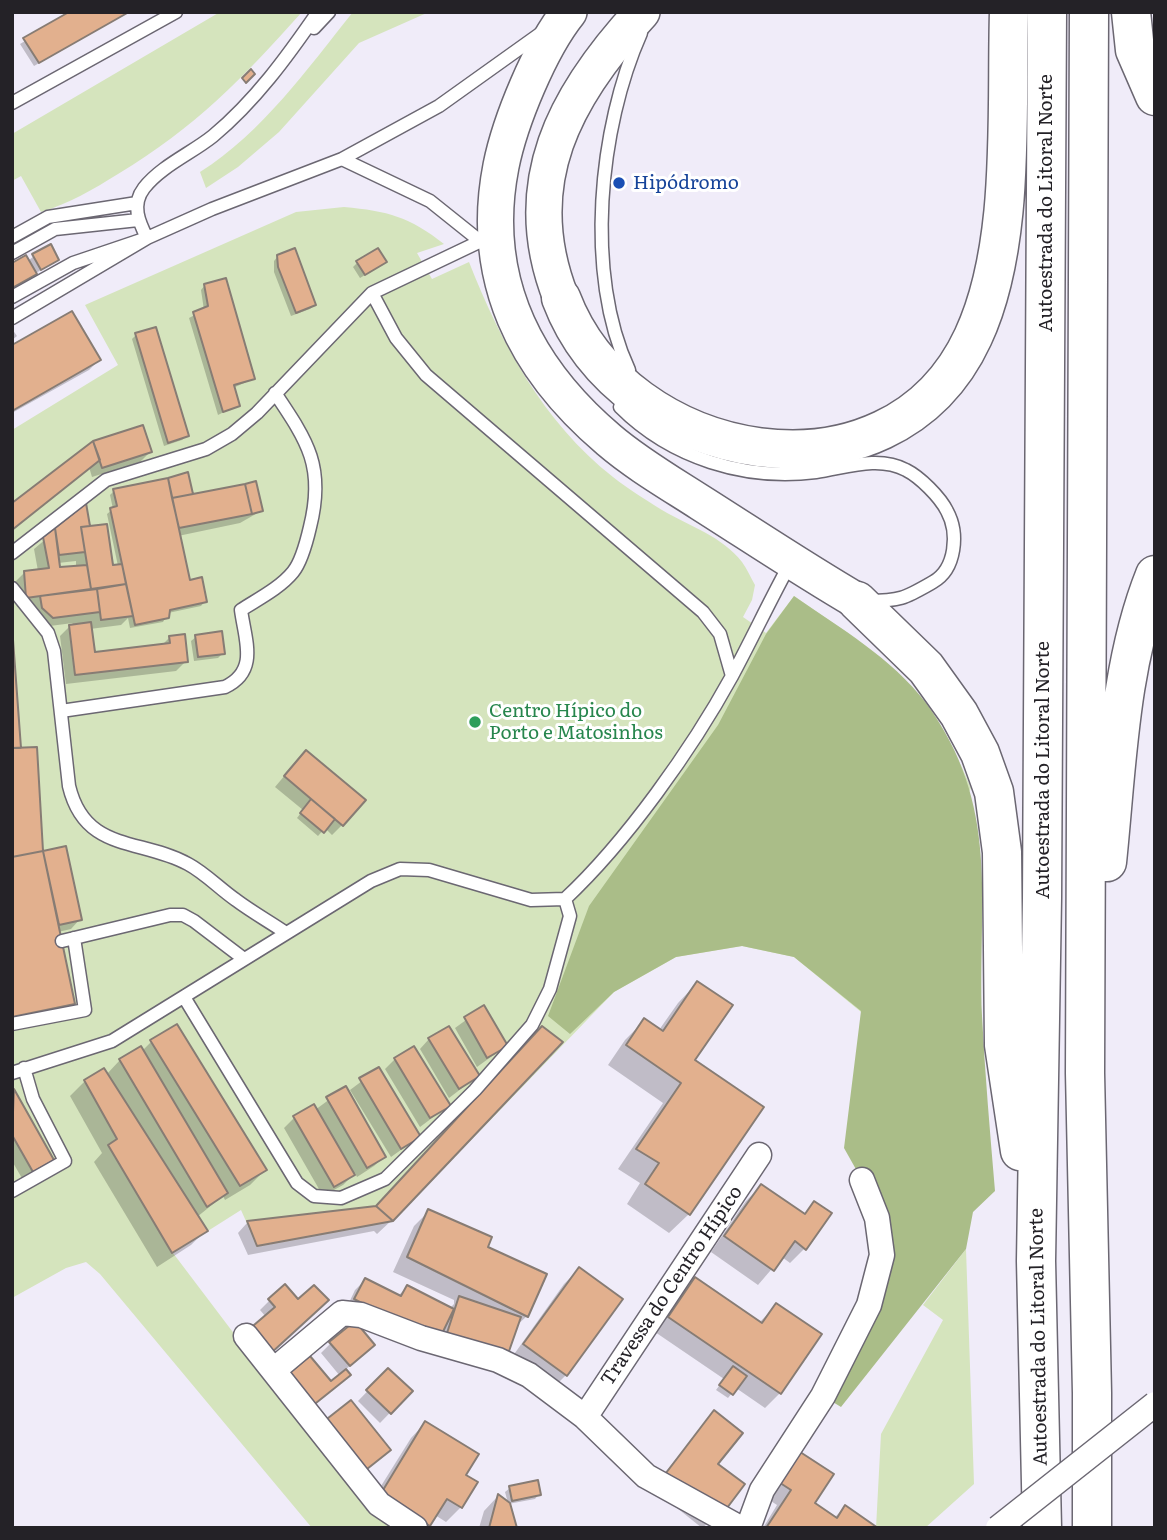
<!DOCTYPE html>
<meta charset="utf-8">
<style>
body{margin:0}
#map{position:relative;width:1167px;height:1540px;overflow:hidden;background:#f0ecf9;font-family:Literata,serif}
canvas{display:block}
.frame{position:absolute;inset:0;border:14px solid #242227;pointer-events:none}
</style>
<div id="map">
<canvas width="1167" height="1540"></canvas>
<div class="frame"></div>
</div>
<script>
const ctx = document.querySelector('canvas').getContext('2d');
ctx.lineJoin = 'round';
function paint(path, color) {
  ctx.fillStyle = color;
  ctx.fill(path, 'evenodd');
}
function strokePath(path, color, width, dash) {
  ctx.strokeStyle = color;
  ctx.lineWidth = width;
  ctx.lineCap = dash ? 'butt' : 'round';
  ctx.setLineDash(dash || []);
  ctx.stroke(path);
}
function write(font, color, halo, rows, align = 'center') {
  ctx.font = font + ' Literata,serif';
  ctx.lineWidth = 6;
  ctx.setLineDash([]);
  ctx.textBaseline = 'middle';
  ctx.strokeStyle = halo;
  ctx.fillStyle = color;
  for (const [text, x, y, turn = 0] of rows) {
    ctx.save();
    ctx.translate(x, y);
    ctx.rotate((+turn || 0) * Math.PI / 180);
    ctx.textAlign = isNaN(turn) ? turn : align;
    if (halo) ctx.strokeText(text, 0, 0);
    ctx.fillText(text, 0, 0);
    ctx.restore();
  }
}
const green = new Path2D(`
 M220,12H302C242,79 196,127 118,174C94,189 68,204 41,212L21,176L12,181V134Z
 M353,12H429L359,43L279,132L238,167L206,188L200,172C262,133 308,68 353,12Z
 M344,207C388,211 410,217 444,244L417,253L432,279L469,262C501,343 543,422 613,477C628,489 646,500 662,510C689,526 722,536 742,562C747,569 751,578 755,585L752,600L743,617L766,633L794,596C840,628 890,658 925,702C945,728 958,758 971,788L861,1012L794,957L742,946L676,957L614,992L393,1221L257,1246L241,1210L173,1253L369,1512L392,1528H312L100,1274L86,1262L66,1268L12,1298V430L118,365L85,305L296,212Z
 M966,1249L974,1484L925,1528H876L881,1434L943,1320L923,1305Z`);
const forest = new Path2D(`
 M794,596C840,628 892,658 926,703C1001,806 978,898 982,1016C985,1074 990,1133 995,1191L973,1212L966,1249L841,1407L823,1396L882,1255L862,1180L844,1148L861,1011L794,957L742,946L676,957L614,992L570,1034L548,1016L589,906L718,725L766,634Z`);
const shadow = new Path2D(`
 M62,12H129L34,66L20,44L65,17Z
 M34,256L57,260L12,288V265L28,261Z
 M278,256L314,305L310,309L291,316L274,272V261Z
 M358,262L380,266L360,278L353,267Z
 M205,285L253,379L233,388L238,405L218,415L189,318L204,310L201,290Z
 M12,329L17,336L12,340Z
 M136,335L187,436L182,440L164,446L132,339Z
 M12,347L99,360L89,370L12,413Z
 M94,442L150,452L140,462L92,477L89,467L12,531V506Z
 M114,491L191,496L261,511L240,523L178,536L188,582L205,601L201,606L168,613L163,622L130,628L128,618L121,625L90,629L93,654L161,646L170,637L186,661L176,671L66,684L60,636L73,623L42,627L31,605L17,607L15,582L25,572L38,571L34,549L85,506L88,528L112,567L118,566L107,514L113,509L110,495ZM76,561V568L59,569L58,563Z
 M196,637L223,653L218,658L194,661L191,641Z
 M12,650L19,747L42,853L65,848L80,919L71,929L58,932L73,1004L58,1018L12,1028Z
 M296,762L342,825L332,835L325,828L318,836L297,818L303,810L275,787Z
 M697,983L689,1214L669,1233L627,1204L640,1183L618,1169L663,1103L608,1065L625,1040L645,1020L659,1030L678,1003Z
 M484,1007L506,1046L477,1067L455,1028Z
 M429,1039L478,1076L449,1098L420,1049Z
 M152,1041L265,1170L250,1185L225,1200L223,1196L197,1217L206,1230L191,1245L157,1267L94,1162L102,1153L70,1096L85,1081L106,1075L120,1060L142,1051Z
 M395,1059L448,1106L420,1127L385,1069Z
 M378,1069L419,1137L391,1157L350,1090Z
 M345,1088L384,1157L374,1166L357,1177L355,1173L343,1185L323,1196L284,1128L294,1118L313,1107L315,1110Z
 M14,1091L52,1160L23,1180L12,1161Z
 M761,1186L803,1215L814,1203L805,1248L790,1263L782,1257L758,1285L711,1252L746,1201Z
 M376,1208L392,1220L377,1234L374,1231L248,1255L238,1233L247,1223Z
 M429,1211L485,1248L527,1316L515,1327L507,1353L346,1309L355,1290L365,1280L398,1296L407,1287L449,1309L454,1304V1300L393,1272L414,1226Z
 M579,1269L566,1375L551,1390L510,1360L564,1284Z
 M696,1280L759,1323L776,1305L780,1393L765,1408L736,1388L728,1398L716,1390L724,1379L655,1332L681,1294Z
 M327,1300L266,1317L260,1310L269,1301Z
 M331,1343L363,1355L345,1370L349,1375L339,1385L300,1416L340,1376L321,1353Z
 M388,1370L411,1391L380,1423L358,1401Z
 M714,1413L719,1514L702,1528L652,1488Z
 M425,1423L463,1475L461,1507L446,1522L435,1515L426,1528H394L366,1510L411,1438Z
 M779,1465L813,1504L834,1518L845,1507L876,1528H763L777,1505L760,1494Z
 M510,1488L539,1494L535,1499L508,1504L514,1528H479L484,1511L498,1496L508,1503L505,1492Z`);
const building = new Path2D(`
 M69,12H129L39,63L23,38Z
 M251,69L255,74L246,83L242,78Z
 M51,244L59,260L41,270L32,254Z
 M295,248L316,305L296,313L278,267L277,255Z
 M378,248L387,262L365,275L356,261Z
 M26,255L37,274L12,288V263Z
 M226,278L255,379L234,385L240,406L223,412L193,312L208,306L204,284Z
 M72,311L101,360L12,411V345Z
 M156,327L189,436L168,443L135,333Z
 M143,425L152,452L102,468L93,441Z
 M93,441L100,460L12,530V503Z
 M188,472L193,494L172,498L168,478Z
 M168,478L190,580L202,577L207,602L170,610L169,618L135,625L110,508L117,506L113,489Z
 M256,481L263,511L252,514L245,484Z
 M245,484L252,514L179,528L172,498Z
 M86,503L90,526L81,527L85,552L59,555L55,528Z
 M107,524L113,565L122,564L126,584L91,589L81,527Z
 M55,528L60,567L87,565L91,589L26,598L24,571L49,568L43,537Z
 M126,584L133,616L101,620L97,589Z
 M97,589L100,612L53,618L42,608L40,596Z
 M91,622L95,652L170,643L169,636L185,634L188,662L75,675L69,625Z
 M12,626L21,748H12Z
 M222,631L225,654L198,657L195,635Z
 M37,747L43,851L12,857V748Z
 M306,750L366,800L343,826L284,776Z
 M311,799L335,819L324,833L300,813Z
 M66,846L82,920L59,925L43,851Z
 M43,851L75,1004L12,1017V857Z
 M697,981L733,1005L695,1060L764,1107L690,1215L645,1184L659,1163L636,1149L681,1083L626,1045L644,1018L663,1031Z
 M484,1005L508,1046L487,1058L464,1017Z
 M177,1024L267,1170L240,1186L150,1040Z
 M449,1026L480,1076L459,1089L428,1038Z
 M542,1026L563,1042L393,1221L376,1206Z
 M141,1046L228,1193L207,1207L119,1059Z
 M414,1046L451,1106L430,1118L394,1058Z
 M379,1067L421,1137L401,1149L359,1078Z
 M104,1068L208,1231L172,1253L108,1145L117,1139L84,1080Z
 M346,1086L386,1157L367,1168L326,1097Z
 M14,1089L54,1160L33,1172L12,1135Z
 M314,1104L355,1175L334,1187L293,1116Z
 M761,1184L805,1214L814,1201L832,1213L806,1250L795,1241L774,1271L724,1236Z
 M376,1206L393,1221L257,1246L247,1221Z
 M428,1209L492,1237L488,1247L547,1274L528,1317L407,1257Z
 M579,1267L623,1299L567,1376L523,1344Z
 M695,1277L762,1323L776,1303L822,1334L781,1394L668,1317Z
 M365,1278L401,1296L407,1285L454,1309L438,1342L354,1299Z
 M285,1284L298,1299L314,1285L329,1300L269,1355L247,1331L275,1307L268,1299Z
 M459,1296L521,1317L508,1354L447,1333Z
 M355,1321L375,1345L350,1366L329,1342Z
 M310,1356L331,1381L346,1369L351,1375L311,1407L286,1376Z
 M733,1366L747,1376L733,1395L719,1385Z
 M388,1368L413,1391L391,1414L366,1390Z
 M351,1400L391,1450L362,1473L323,1422Z
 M714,1410L743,1433L718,1464L745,1484L721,1516L666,1473Z
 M425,1421L479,1454L466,1475L478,1482L462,1508L447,1499L430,1526L380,1495Z
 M794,1448L834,1474L815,1503L837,1518L845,1505L878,1528H766L791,1490L774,1479Z
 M538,1480L541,1495L512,1501L509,1486Z
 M498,1494L510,1503L517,1528H489Z`);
const service = new Path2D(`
 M314,28L329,12
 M12,103L176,12
 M342,159L430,201L485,245
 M12,237L48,217L137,203
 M12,253L55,229L138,220
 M372,293L396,338L426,375L703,612L720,634L732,676
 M12,297L73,263L147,238C139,222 131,205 144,188C161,166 192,153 213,136C255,101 287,57 318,12
 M12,318L147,238L212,209L342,159L439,106L544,31
 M629,370C584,274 599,127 641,33
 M620,407C671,458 745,481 816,472C845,468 878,455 906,470C920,477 940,497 947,511C959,533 956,569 933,582C905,598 901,601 868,601
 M12,553L106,480L206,449L232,434L257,413L372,293L481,241
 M12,588L48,633L54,651L69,786C85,853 141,838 188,864C205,873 220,889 236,900C252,912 270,922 286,933
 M61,711L225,687C259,671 245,640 241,610C258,599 280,588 293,572C302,561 307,540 310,527C325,467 308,442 275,393
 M62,941L170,915H183L194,921L244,959
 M184,997L297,1183L314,1196L341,1198L385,1179L475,1090L532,1025L550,989L570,916L565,899
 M12,1024L85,1010L74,938
 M12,1073L112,1041L371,881L400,869L429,870L531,900L565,899C626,842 692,749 732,676C752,639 770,600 791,562
 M12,1191L65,1161L33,1099L24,1068`);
const minor = new Path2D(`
 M246,1336L379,1504L415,1528
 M274,1370L342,1313L361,1315L421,1338L498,1360L529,1375L585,1417L646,1476L740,1528
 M585,1417L759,1155
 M748,1528L762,1490L823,1396L869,1305L882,1255L877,1218L862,1180`);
const secondary = new Path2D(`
 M569,12C540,48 510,121 501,166C479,278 524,368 609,440C637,464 670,483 701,503C753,536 804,570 857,601
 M561,298C516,184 565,95 642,12`);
const motorway = new Path2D(`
 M1089,12L1085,1073L1092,1393V1528
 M1131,12L1135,50L1155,96
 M561,298C624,465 890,516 973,337C1016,245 1006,114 1009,12
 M857,601L926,668L959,714L980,753L994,792L1002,852L1004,1045L1020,1151
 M1107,862C1117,766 1119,665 1155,575
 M1042,1528L1036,1261L1042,898L1047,12`);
const minorBridge = new Path2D(`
 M998,1528L1155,1404`);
const markers = [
 [619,183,7,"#1a4fb4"],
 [475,722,7,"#2e9e5b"]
];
const transitNames = [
 ["Hipódromo",633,183]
];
const streetNames = [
 ["Autoestrada do Litoral Norte",1046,203,-90],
 ["Autoestrada do Litoral Norte",1043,770,-90],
 ["Travessa do Centro Hípico",672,1286,-56],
 ["Autoestrada do Litoral Norte",1039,1337,-91]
];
const leisureNames = [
 ["Centro Hípico do",489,711],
 ["Porto e Matosinhos",489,733]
];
paint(green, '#d5e4bd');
paint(forest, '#aabd88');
paint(shadow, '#0003');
paint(building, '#e2b08e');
strokePath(building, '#877c74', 2);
strokePath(service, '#6b6772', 15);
strokePath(minor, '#6b6772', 27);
strokePath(secondary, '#6b6772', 38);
strokePath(motorway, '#6b6772', 41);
strokePath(service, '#fff', 12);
strokePath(minor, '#fff', 24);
strokePath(secondary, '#fff', 35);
strokePath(motorway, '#fff', 38);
strokePath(minorBridge, '#6b6772', 27, []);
strokePath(minorBridge, '#fff', 24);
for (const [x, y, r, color] of markers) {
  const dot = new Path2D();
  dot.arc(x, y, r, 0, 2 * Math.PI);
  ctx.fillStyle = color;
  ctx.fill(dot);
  strokePath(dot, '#fff', 2.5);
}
write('19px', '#164399', '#fff', transitNames, 'left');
write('19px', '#242227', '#fff', streetNames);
write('19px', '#27864d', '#fff', leisureNames, 'left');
</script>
